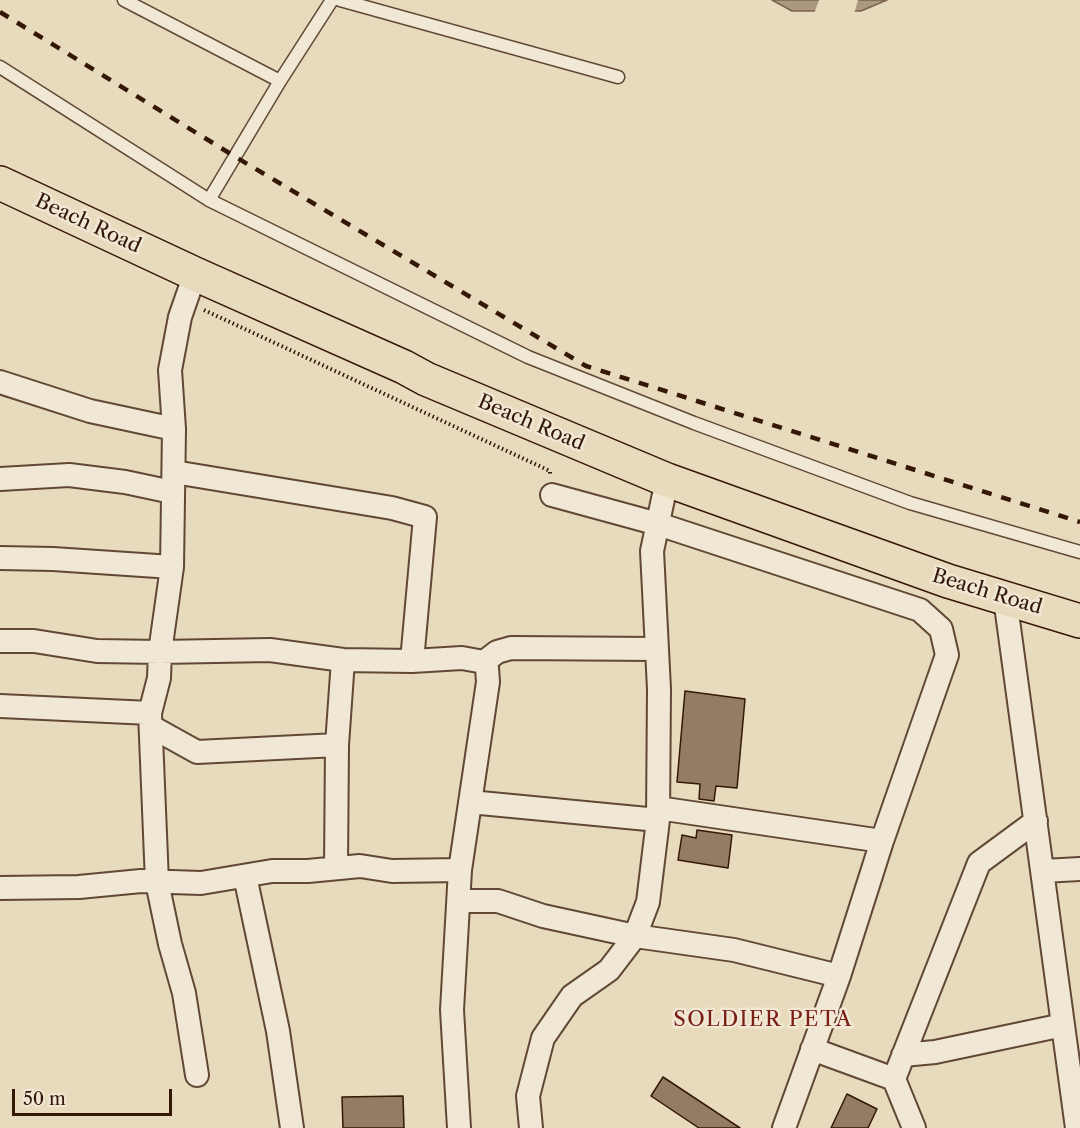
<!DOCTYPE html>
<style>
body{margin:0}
#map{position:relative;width:1080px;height:1128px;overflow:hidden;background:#e8dabd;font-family:"Libre Caslon Text",serif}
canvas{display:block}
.scale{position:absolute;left:12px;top:1089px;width:160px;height:27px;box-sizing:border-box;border:3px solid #341706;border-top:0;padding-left:8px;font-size:18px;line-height:21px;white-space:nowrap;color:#341706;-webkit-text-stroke:4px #f0e7d4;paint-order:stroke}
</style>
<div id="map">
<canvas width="1080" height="1128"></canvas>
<div class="scale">50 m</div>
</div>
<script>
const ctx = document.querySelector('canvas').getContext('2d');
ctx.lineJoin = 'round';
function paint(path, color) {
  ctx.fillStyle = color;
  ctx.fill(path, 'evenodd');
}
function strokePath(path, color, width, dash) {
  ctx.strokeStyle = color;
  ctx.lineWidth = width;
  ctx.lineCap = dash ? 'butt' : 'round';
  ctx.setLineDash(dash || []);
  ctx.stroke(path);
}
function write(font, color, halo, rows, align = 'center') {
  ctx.font = font + ' "Libre Caslon Text",serif';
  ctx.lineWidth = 5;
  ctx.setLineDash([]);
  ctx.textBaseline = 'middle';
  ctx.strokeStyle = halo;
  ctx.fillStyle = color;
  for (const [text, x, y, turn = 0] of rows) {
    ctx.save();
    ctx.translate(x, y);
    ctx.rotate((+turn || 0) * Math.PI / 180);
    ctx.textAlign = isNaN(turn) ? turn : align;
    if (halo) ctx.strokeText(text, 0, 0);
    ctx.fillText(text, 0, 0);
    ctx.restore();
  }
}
const water = new Path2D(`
 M772,0H887L861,11H792Z`);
const pier = new Path2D(`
 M819,0H858L854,14H814Z`);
const building = new Path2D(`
 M685,691L745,699L737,788L716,786L714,801L699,799L700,784L677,782Z
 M697,830L732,835L728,868L678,860L682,835L696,838Z
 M663,1077L740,1128H699L651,1096Z
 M847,1094L877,1109L868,1128H831Z
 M403,1096L404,1128H343L342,1097Z`);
const path = new Path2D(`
 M204,310L550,471V476`);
const lane = new Path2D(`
 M124,0L280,81
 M340,0L618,77
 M0,67L209,200L528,357L694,423L910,503L1080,552
 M209,200L280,81L332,0`);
const street = new Path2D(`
 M195,274L180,317L170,370L174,429L172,567L160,652L159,678L150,713L157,882L170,944L184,993L197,1075
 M0,382L90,411L174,429
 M174,472L392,508L425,517L412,661
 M0,479L69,475L125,482L172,492
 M552,495L658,524L920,610L941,629L947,655L882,841L839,976L784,1128
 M0,558L53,559L172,567
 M1005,598L1077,1128
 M0,641H34L97,651L160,652L270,650L343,660L412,661L462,658L484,662
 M484,662L497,652L511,648L657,649
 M0,706L150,713
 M152,727L197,752L337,745
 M470,802L658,820
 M658,808L882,841
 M336,868L337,745L343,660
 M1043,871L1080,869
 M245,876L278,1031L292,1128
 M0,888L79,887L141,881L201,883L272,871H308L360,866L392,871L460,870
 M459,901H498L543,916L635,936L734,950L839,976
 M812,1049L894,1079L914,1128
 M903,1055L935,1052L1063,1025
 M894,1079L979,863L1036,821
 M459,1128L452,1010L460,870L488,682L487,668L484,662
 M531,1128L528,1096L543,1038L572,996L609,970L635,936L648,902L658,820L659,689L652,551L667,480`);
const primary = new Path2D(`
 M0,183L195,274L404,367L426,379L667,480L948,581L1080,621`);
const rail = new Path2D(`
 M0,12L234,156L586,366L1080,522`);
const streetNames = [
 ["Beach Road",88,224,25],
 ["Beach Road",531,423,23],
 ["Beach Road",987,592,17]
];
const neighbourhoodNames = [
 ["SOLDIER PETA",763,1020]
];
paint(water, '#ab987f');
strokePath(water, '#7b644f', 1.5);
paint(pier, '#e8dabd');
paint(building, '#927c65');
strokePath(building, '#341706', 1.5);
strokePath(lane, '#614834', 15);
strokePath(street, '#614834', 26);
strokePath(primary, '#341706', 36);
strokePath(path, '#341706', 4, [1.5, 3]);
strokePath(lane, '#f0e7d4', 12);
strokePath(street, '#f0e7d4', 22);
strokePath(primary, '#e8dabd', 33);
strokePath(rail, '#341706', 4.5, [10, 10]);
write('20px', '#341706', '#f0e7d4', streetNames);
ctx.letterSpacing = '1.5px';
write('21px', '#7a1f14', '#f0e7d4', neighbourhoodNames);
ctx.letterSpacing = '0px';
</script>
